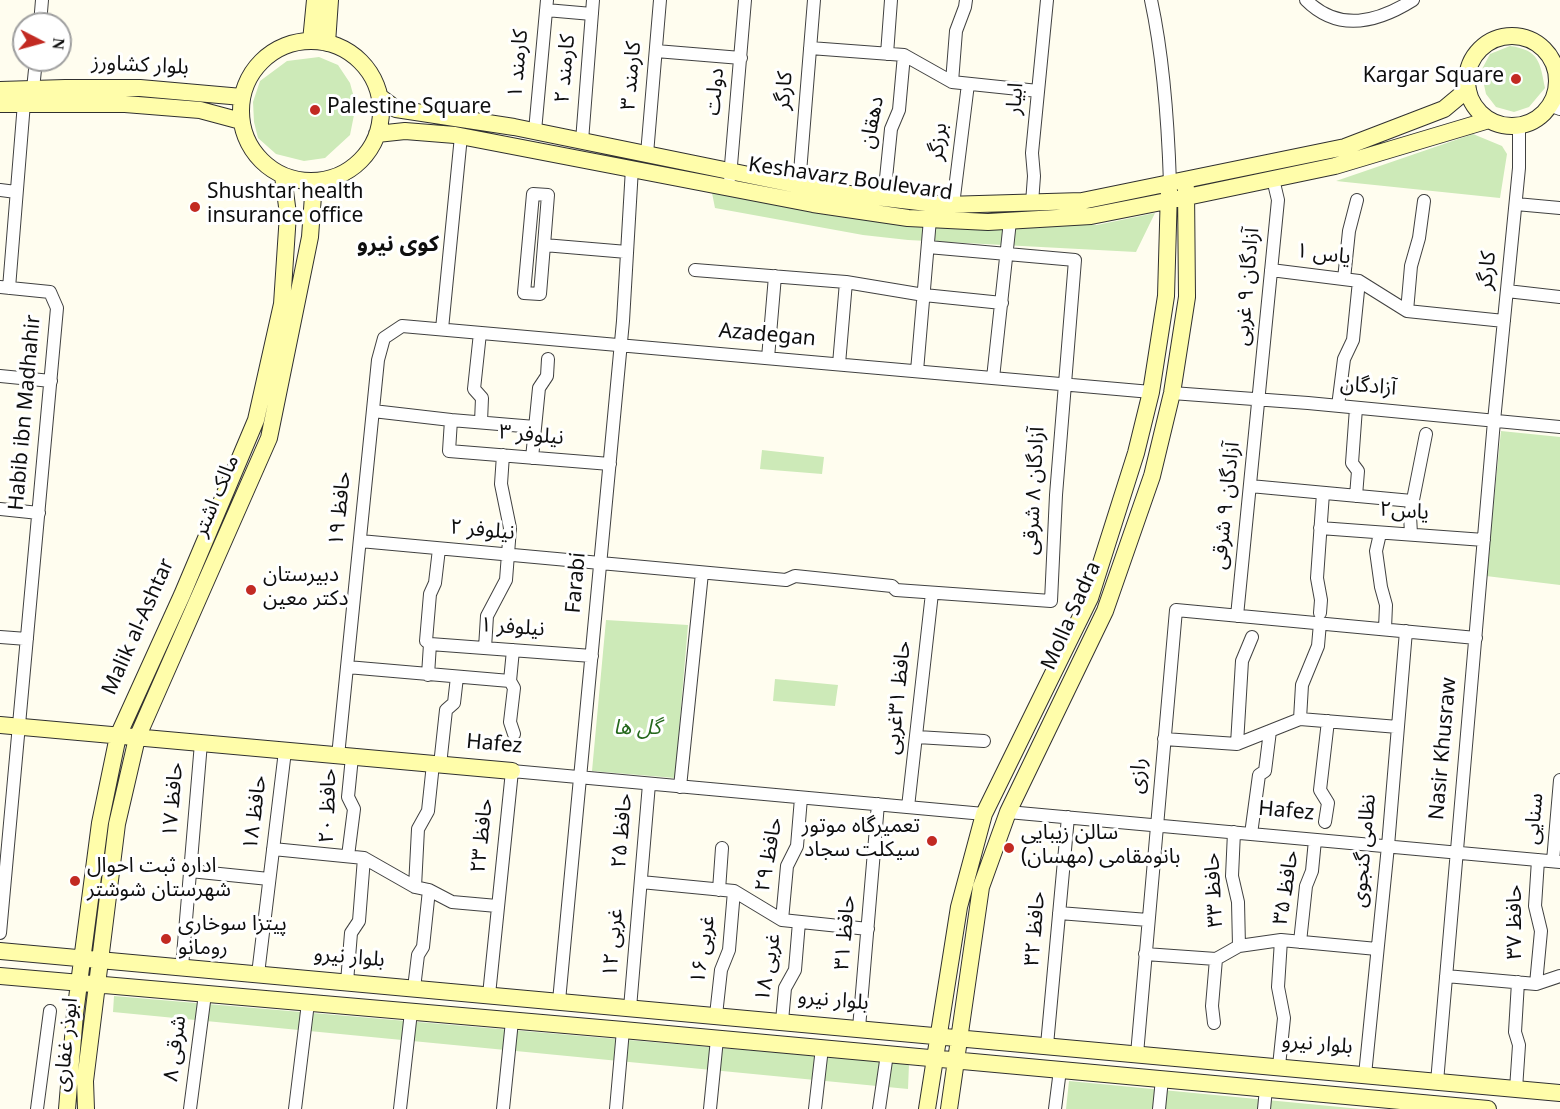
<!DOCTYPE html>
<meta charset="utf-8">
<style>
body{margin:0}
#map{position:relative;width:1560px;height:1109px;overflow:hidden;background:#fffdef;font-family:Georgia,serif}
canvas{display:block}
.north{position:absolute;left:12px;top:12px;width:60px;height:60px;box-sizing:border-box;background:#fff;border:2px solid #9f9f9f;border-radius:50%;rotate:96deg;font-size:16px;font-weight:700;line-height:24px;text-align:center;color:#0e0e0e}
.north::after{content:'';display:block;margin:auto;width:21px;height:27px;background:#c22a22;clip-path:polygon(50% 0,100% 100%,50% 72%,0 100%)}
</style>
<div id="map">
<canvas width="1560" height="1109"></canvas>
<div class="north">N</div>
</div>
<script>
const ctx = document.querySelector('canvas').getContext('2d');
ctx.lineJoin = 'round';
function paint(path, color) {
  ctx.fillStyle = color;
  ctx.fill(path, 'evenodd');
}
function strokePath(path, color, width, dash) {
  ctx.strokeStyle = color;
  ctx.lineWidth = width;
  ctx.lineCap = dash ? 'butt' : 'round';
  ctx.setLineDash(dash || []);
  ctx.stroke(path);
}
function write(font, color, halo, rows, align = 'center') {
  ctx.font = font + ' Georgia,"Noto Sans Arabic",serif';
  ctx.lineWidth = 6;
  ctx.setLineDash([]);
  ctx.textBaseline = 'middle';
  ctx.strokeStyle = halo;
  ctx.fillStyle = color;
  for (const [text, x, y, turn = 0] of rows) {
    ctx.save();
    ctx.translate(x, y);
    ctx.rotate((+turn || 0) * Math.PI / 180);
    ctx.textAlign = isNaN(turn) ? turn : align;
    if (halo) ctx.strokeText(text, 0, 0);
    ctx.fillText(text, 0, 0);
    ctx.restore();
  }
}
const green = new Path2D(`
 M1510,46C1539,50 1540,62 1545,88L1529,107L1514,112L1496,107L1486,94L1481,71L1490,54Z
 M319,57L338,65L350,83L356,105L350,135L325,158L304,161L276,154L258,138L254,122L253,102L260,81L287,61Z
 M1473,134L1502,146L1507,154L1500,198L1336,181Z
 M712,193L930,219L1097,225L1155,213L1136,252L908,240L863,235L715,208Z
 M1501,431L1560,437V585L1486,576Z
 M762,450L824,457L822,474L760,469Z
 M606,620L688,625L675,778L592,771Z
 M775,679L838,685L835,706L773,701Z
 M114,996L909,1064L908,1089L113,1012Z
 M1069,1081L1361,1109H1066Z`);
const street = new Path2D(`
 M1151,0C1164,60 1168,122 1170,183
 M1306,0C1339,33 1378,22 1413,0
 M546,10L592,14
 M40,24L42,0
 M810,48L904,55L952,82L1038,91
 M656,51L741,58
 M887,54L891,0
 M1556,77L1560,76
 M952,82L956,31L965,7L966,0
 M33,89L36,60
 M1549,105L1560,109
 M535,131L547,0
 M582,141L593,0
 M647,154L660,0
 M730,177L745,0
 M799,185L814,0
 M0,190L16,192
 M884,198L891,129L899,110L904,55
 M1032,203L1034,176L1032,153L1047,0
 M1516,204L1560,208
 M953,205L968,84
 M544,245L540,294L524,293L533,194L548,195L544,245L627,252
 M695,270L846,282L924,295L1002,303
 M1271,270L1359,281L1407,311L1504,321
 M1344,279L1349,231L1357,200
 M0,287L50,292L57,308L0,933
 M9,288L24,103
 M1507,291L1560,297
 M1407,311L1411,266L1419,238L1424,201
 M442,329L461,136
 M480,333L474,389L482,398L481,422
 M768,358L775,276
 M839,364L846,282
 M917,371L930,219
 M0,376L51,381
 M993,378L1010,221
 M1172,393L1308,403L1560,427
 M1338,406L1344,359L1353,340L1359,281
 M1356,408L1352,463L1358,471L1356,496
 M373,411L451,420
 M535,427L451,420L449,451L610,464
 M532,458L539,388L547,376L548,359
 M1250,486L1412,501
 M0,509L39,513
 M1320,528L1484,540
 M1411,534L1410,515L1426,434
 M1379,538L1376,551L1381,587L1386,605L1385,629
 M360,541L786,580L795,576L892,586L896,590L1051,601L1056,495L1075,260L928,247
 M1320,613L1321,600L1317,578L1323,493
 M1237,616L1278,200L1273,179
 M0,637L27,639
 M430,644L592,656
 M485,648L487,616L506,580L510,528L501,484L503,455
 M513,650L510,681L514,688L510,722L514,734
 M347,667L510,681
 M428,675L430,644L426,641L430,594L435,583L439,549
 M1300,719L1302,685L1318,646L1320,623
 M917,737L984,741
 M1164,739L1237,744L1300,719L1398,727
 M1237,744L1242,661L1252,637
 M338,756L378,360L384,338L402,326L1151,392
 M440,765L446,710L454,703L457,677
 M680,787L702,573
 M908,807L932,593
 M1008,812L1560,862
 M1325,822L1328,803L1320,790L1328,721
 M1234,832L1232,876L1238,902L1239,946
 M1251,834L1259,775L1265,771L1270,731
 M273,849L364,858L415,887L429,890L452,902L497,906
 M348,856L354,809L348,797L352,757
 M1553,861L1560,780
 M190,871L269,879
 M641,882L734,891L782,920L868,929
 M415,887L418,829L428,811L433,764
 M719,890L722,848
 M1059,913L1148,920
 M782,920L787,866L797,846L801,798
 M1300,942L1306,886L1312,871L1315,840
 M1145,954L1216,959L1239,946L1281,940L1377,949
 M182,967L201,743
 M258,974L285,751
 M1446,976L1536,984L1560,976
 M347,982L351,933L359,921L364,858
 M1536,984L1541,931L1535,906L1538,860
 M414,988L418,955L423,947L429,890
 M489,995L512,771L984,814
 M559,1001L623,321L632,168
 M630,1008L649,784
 M716,1015L721,970L729,950L734,891
 M782,1021L785,988L795,970L799,922
 M1214,1023L1212,1006L1216,959
 M859,1028L878,804
 M1047,1045L1068,817
 M1137,1054L1176,610L1476,638
 M1279,1066L1284,1018L1278,987L1281,940
 M1365,1075L1388,846L1406,631
 M1437,1082L1494,421L1519,168V125
 M1516,1089L1519,1045L1515,1032L1518,982
 M37,1109L50,1011
 M190,1109L205,994
 M295,1109L308,1003
 M400,1109L411,1012
 M503,1109L512,1021
 M616,1109L623,1030
 M710,1109L717,1039
 M815,1109L822,1048
 M879,1109L887,1054
 M1055,1109L1060,1070
 M1159,1109L1162,1079
 M1264,1109L1266,1089`);
const secondary = new Path2D(`
 M1467 81a45 45 0 1 1 90 0a45 45 0 1 1-90 0Z
 M311,41L315,0
 M241 111a70 70 0 1 1 140 0a70 70 0 1 1-140 0Z
 M327,43L330,0
 M0,90L65,88H140L242,97
 M380,97L396,109L514,127L832,192L945,205L1082,201L1345,147L1444,109L1468,89
 M0,104H125L200,110L241,121
 M377,134L405,131L455,135L813,204L908,218L988,222L1091,216L1187,197L1335,166L1489,120
 M0,725L512,771
 M0,951L1560,1093
 M0,976L623,1030L1488,1109
 M67,1109L75,1014L100,823L118,736L182,595L256,420L282,304L288,214L283,176
 M86,1109L85,1081L117,824L137,738L269,438L310,237L314,182
 M927,1109L959,907L984,814L1090,598L1136,453L1151,392L1166,296L1169,190
 M949,1109L981,887L1008,812L1105,611L1152,476L1172,393L1187,297L1186,188`);
const markers = [
 [1516,79,6,"#c22a22"],
 [315,110,6,"#c22a22"],
 [195,207,6,"#c22a22"],
 [251,590,6,"#c22a22"],
 [932,841,6,"#c22a22"],
 [1009,848,6,"#c22a22"],
 [75,881,6,"#c22a22"],
 [166,939,6,"#c22a22"]
];
const streetNames = [
 ["کارمند ۱",521,64,-85],
 ["بلوار کشاورز",140,68,3],
 ["کارمند ۲",568,69,-85],
 ["کارمند ۳",634,76,-85],
 ["کارگر",787,91,-85],
 ["دولت",718,92,-85],
 ["ابیار",1018,99,-85],
 ["دهقان",875,123,-79],
 ["برزگر",941,142,-83],
 ["Keshavarz Boulevard",850,182,8],
 ["یاس ۱",1323,257,7],
 ["کارگر",1490,271,-84],
 ["آزادگان ۹ غربی",1250,287,-85],
 ["Azadegan",767,338,5],
 ["آزادگان",1368,389,5],
 ["Habib ibn Madhahir",28,413,-85],
 ["نیلوفر ۳",531,438,5],
 ["آزادگان ۸ شرقی",1037,491,-87],
 ["مالک اشتر",219,497,-67],
 ["آزادگان ۹ شرقی",1229,506,-84],
 ["حافظ ۱۹",343,509,-84],
 ["یاس۲",1404,514,4],
 ["نیلوفر ۲",482,533,5],
 ["Farabi",579,583,-85],
 ["Molla Sadra",1074,617,-66],
 ["Malik al-Ashtar",141,628,-66],
 ["نیلوفر ۱",512,630,4],
 ["حافظ ۳۱غربی",901,698,-84],
 ["Hafez",494,747,5],
 ["Nasir Khusraw",1446,749,-85],
 ["رازی",1141,776,-85],
 ["حافظ ۱۷",176,800,-85],
 ["حافظ ۲۰",331,806,-88],
 ["حافظ ۱۸",258,813,-83],
 ["Hafez",1286,814,5],
 ["سنایی",1537,819,-85],
 ["حافظ ۲۵",625,831,-85],
 ["حافظ ۲۳",485,836,-84],
 ["نظامی گنجوی",1367,851,-85],
 ["حافظ ۲۹",772,855,-80],
 ["حافظ ۳۵",1289,888,-81],
 ["حافظ ۳۳",1217,890,-93],
 ["حافظ ۳۷",1518,922,-90],
 ["حافظ ۳۲",1038,929,-85],
 ["حافظ ۳۱",848,933,-85],
 ["۱۲ غربی",616,943,-85],
 ["۱۶ غربی",706,950,-81],
 ["بلوار نیرو",349,960,5],
 ["۱۸ غربی",771,968,-80],
 ["بلوار نیرو",833,1003,5],
 ["ابوذر غفاری",69,1045,-84],
 ["بلوار نیرو",1317,1047,5],
 ["۸ شرقی",178,1049,-83]
];
const poiNames = [
 ["Kargar Square",1504,79,"right"],
 ["Palestine Square",327,110],
 ["Shushtar health",207,195],
 ["insurance office",207,219],
 ["دبیرستان",263,578],
 ["دکتر معین",263,602],
 ["تعمیرگاه موتور",920,829,"right"],
 ["سیکلت سجاد",920,853,"right"],
 ["سالن زیبایی",1021,836],
 ["بانومقامی (مهسان)",1021,860],
 ["اداره ثبت احوال",87,869],
 ["شهرستان شوشتر",87,893],
 ["پیتزا سوخاری",178,927],
 ["رومانو",178,951]
];
const parkNames = [
 ["گل ها",637,731]
];
const neighbourhoodNames = [
 ["کوی نیرو",398,248]
];
paint(green, '#cdeab8');
strokePath(street, '#414141', 14);
strokePath(secondary, '#303030', 18);
strokePath(street, '#fff', 12);
strokePath(secondary, '#fffdaa', 16);
for (const [x, y, r, color] of markers) {
  const dot = new Path2D();
  dot.arc(x, y, r, 0, 2 * Math.PI);
  ctx.fillStyle = color;
  ctx.fill(dot);
  strokePath(dot, '#fff', 2);
}
write('21px', '#0e0e0e', '#fff', streetNames);
write('21px', '#0e0e0e', '#fff', poiNames, 'left');
write('italic 21px', '#25681c', '#fff', parkNames);
write('bold 22px', '#0e0e0e', '#fff', neighbourhoodNames);
</script>
